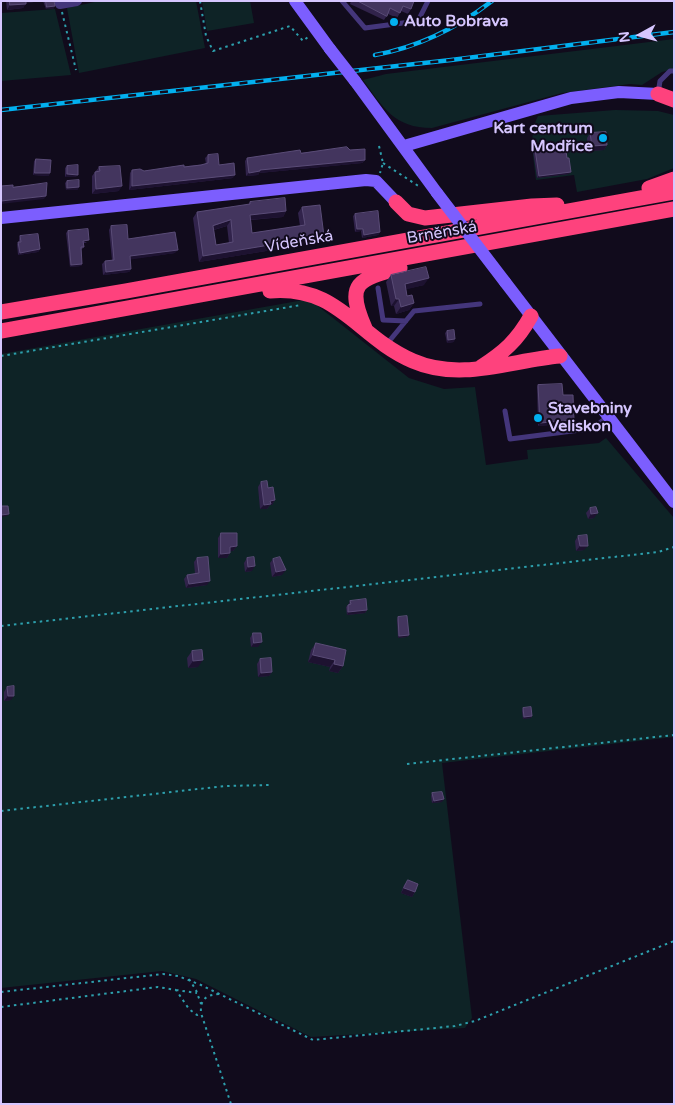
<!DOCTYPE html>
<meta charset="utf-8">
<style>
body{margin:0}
#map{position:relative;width:675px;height:1105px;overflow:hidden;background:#110b1c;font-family:"Varela Round",sans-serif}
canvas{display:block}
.frame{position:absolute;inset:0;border:2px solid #d6c6ff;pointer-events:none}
.north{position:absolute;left:615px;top:10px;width:50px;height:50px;-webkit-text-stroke:4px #110b1c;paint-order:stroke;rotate:263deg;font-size:14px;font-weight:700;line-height:20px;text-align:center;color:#d6c6ff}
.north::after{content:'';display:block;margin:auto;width:18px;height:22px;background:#d6c6ff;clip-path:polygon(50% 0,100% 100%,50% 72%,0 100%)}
</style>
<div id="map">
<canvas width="675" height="1105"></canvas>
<div class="frame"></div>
<div class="north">N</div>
</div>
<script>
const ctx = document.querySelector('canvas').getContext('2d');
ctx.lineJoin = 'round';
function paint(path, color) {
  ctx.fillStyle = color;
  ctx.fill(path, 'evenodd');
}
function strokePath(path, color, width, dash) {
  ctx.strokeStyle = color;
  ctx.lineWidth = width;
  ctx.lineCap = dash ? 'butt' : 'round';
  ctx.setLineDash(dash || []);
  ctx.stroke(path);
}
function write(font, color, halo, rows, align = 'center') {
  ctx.font = font + ' "Varela Round",sans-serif';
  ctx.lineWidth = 4;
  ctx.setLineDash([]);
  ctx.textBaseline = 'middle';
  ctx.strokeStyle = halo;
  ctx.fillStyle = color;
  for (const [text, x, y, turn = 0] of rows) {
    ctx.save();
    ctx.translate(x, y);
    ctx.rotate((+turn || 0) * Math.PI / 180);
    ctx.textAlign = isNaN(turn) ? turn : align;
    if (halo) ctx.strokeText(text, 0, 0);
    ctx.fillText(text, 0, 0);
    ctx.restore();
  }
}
const green = new Path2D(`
 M99,1H196L205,48L79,73L67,8Z
 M202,1H250L254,23L207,31Z
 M55,9L71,75L1,81V13Z
 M674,39V69L662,72L642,85L630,84L562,93L432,128C394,128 383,107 363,80L386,74Z
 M615,110L658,111L674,115V168L647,179L577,192L574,175L536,180C534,159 528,135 538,116Z
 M309,299L409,378L444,389L475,387L486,465L528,459L527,450L599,443L606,438L674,518V737L442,763L472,1018L465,1028L311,1037L196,979L162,971L1,988V354Z`);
const path = new Path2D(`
 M200,1L206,36L213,51L290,26L303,41L308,37
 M62,12L76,70
 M379,146L383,163L380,173
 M383,163L420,187
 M1,356L301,305
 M1,626L658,552L674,547
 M407,764L674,735
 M1,811L225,786L271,785
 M189,979L196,990L201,1004
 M176,990L197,993
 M1,992L163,974L178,976L201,985L313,1040L455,1026L475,1021L674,941
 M219,994C206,995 200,999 201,1013L231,1104
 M1,1007L158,987L176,990L189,1009L197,1015L201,1013`);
const lane = new Path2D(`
 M342,1L365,28L418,21L428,1
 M658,94L660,81L670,71H674
 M378,288L383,320L406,321
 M386,345L414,311L480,304
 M505,411L510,439L588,429L596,426L607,417`);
const street = new Path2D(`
 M59,1L60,4L77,1`);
const secondary = new Path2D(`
 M295,1L330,49
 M355,81L437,193
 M404,146L571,98L619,92L658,94
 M1,218L366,180L376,181L396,202
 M505,282L674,502`);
const highway = new Path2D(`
 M658,94L674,100
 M649,188L674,179
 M396,202L408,214L425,218L532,206L557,205
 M270,291C339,285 357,337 413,361C461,382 512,360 560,356
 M1,312L126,291L674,192
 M365,328C345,283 358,279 400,268
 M1,331L674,209
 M481,367C504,352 517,341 531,316`);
const rail = new Path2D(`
 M375,55C419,47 457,28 492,1
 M1,110L451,60L674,32`);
const secondaryBridge = new Path2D(`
 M330,49L355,81
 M437,193L505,282`);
const wall = new Path2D(`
 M6,1H35L34,2L26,3L23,8L7,10Z
 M43,1H54L55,6L53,9H46Z
 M351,1H414L411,9L408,14L401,11L397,18L388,14L384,20L350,4Z
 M590,133L607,145L604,150L588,151L587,138Z
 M535,149L567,158L569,174L537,178L533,151Z
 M350,150L365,160L362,163L259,173L258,175L246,176L245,161L247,158L301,153Z
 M208,155L233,178L129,190L130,173L132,170L144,171L206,164L205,158Z
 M36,159L49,176L33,175L34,161Z
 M67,166L76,177H65V168Z
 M99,167L119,191L92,194V176Z
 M67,181L79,187L77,190H66L65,183Z
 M250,202L286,211L283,217L251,220L252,233L300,226L298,213L302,207L324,236L321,242L199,262L193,218L197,212L248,205ZM227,226L229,243L216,245L214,230Z
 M355,214L380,232L378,235L362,238L361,231L355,232L353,216Z
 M111,226L128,239L175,253L130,259L131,269L129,272L103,275L102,264L105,261L112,260L109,230Z
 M68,231L87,243H84V247L82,249H81L82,264L81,266L70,267L66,233Z
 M20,236L40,249L38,252L18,255L17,244L19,242V239Z
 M391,275L424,285L406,289L407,296L414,303L409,310L396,314L394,306H391L386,282Z
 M447,331L454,342L447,343L445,333Z
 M538,385L574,420L573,423L538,426L537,387Z
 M261,482L268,488L275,500L272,505H270L267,509H260L258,487Z
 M590,508L594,518L588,519L586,513Z
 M221,533L237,546L233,551H230V553L227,558H218V538Z
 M578,536L584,550L576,551L575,541Z
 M197,558L207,585L186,588L184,579L187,575L195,574L194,562Z
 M247,558L252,571L245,572L244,563Z
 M273,559L282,575L272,577L270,563Z
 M350,601L367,610L365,613L347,615L346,607L349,604V603Z
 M398,617L409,635L407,637L398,638L397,620Z
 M253,633L258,647H251L250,638Z
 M316,643L343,666L338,673L329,671L330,667L308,662L311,650Z
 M192,651L198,667L188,668L187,658Z
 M260,659L272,672L269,676L258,677L257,664Z
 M7,687L11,700L4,701V692Z
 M523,708L532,716L531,718L523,719L522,711Z
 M432,793L442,802L432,803L431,796Z
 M408,880L415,892L412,897L401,893L404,885Z`);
const shadedWall = new Path2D(`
 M24,1H35L34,2L23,4Z
 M26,4L23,8L7,10L10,5Z
 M55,6L53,9H46L47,7Z
 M607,145L604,150L588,151L592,146Z
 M365,160L362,163L259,173L258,175L246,176L249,173L260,170Z
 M571,172L569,174L537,178L539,176Z
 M35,173H50L49,176L33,175Z
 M67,174L78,175L76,177H65Z
 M235,175L233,178L129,190L132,186Z
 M122,186L119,191L92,194L96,189Z
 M79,187L77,190H66L67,188Z
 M46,196L44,199L1,204V201Z
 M286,211L283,217L246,220L250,215Z
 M231,220L227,226L209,231L213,226Z
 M357,229H363L361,231L355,232Z
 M380,232L378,235L362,238L364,235Z
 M324,236L321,242L199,262L203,256Z
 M40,249L38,252L18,255L20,253Z
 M178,250L175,253L128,260L130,256Z
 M82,264L81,266L70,267L71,265Z
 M131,269L129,272L103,275L106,272Z
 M429,278L424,285L400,291L405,284Z
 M396,299H399L394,306H391Z
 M414,303L409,310L396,314L401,307Z
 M455,339L454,342L447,343L448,340Z
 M574,420L573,423L538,426L540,423Z
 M275,500L272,505H270L267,509H260L264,505L270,501Z
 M598,513L594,518L588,519L591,514Z
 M9,514L7,516L1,517V515Z
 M237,546L233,551L226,552L230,547Z
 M580,546H588L584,550L576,551Z
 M230,553L227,558H218L221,554Z
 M255,566L252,571L245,572L248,567Z
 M286,570L282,575L272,577L276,572Z
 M210,581L207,585L186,588L189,584Z
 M367,610L365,613L347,615L348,612Z
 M409,635L407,637L398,638L399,636Z
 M262,642L258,647H251L254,643Z
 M313,655L335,660L330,667L308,662Z
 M203,660L198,667L188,668L193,661Z
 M334,664L343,666L338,673L329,671Z
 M272,672L269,676L258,677L261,673Z
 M8,696H14L11,700L4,701Z
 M532,716L531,718L523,719L524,717Z
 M444,799L442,802L432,803L434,801Z
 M404,888L415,892L412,897L401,893Z`);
const building = new Path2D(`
 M10,1H26V4L10,5Z
 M46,1H54L55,6L47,7Z
 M358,1H414L411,9L403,6L400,13L390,8L387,16Z
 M606,132L607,145L592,146L590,133Z
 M565,144L567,158H569L571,172L539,176L535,149Z
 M347,147L350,150L365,149V160L260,170V171L249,173L247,158L300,150L301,153Z
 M218,154L219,165L234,163L235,175L132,186V170L140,169L144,171L184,165V167L201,165L208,163V155Z
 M36,159L51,160L50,173H35Z
 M78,165V175L67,174V166Z
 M120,166L122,186L96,189L95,172L100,171L99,167Z
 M79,180V187L67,188V181Z
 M47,183L46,196L1,201V186L13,185V187Z
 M285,198L286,211L250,215L252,233L305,225L302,207L320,205L324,236L203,256L197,212L250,204V202ZM231,220L233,242L216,245L213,226Z
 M378,211L380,232L364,235L363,229H357L355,214Z
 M127,225L128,239L175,232L178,250L130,256L131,269L106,272L105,261L114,260L111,226Z
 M88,229L89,240L83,241L84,247H81L82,264L71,265L68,231Z
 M38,234L40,249L20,253L18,242H21L20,236Z
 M426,267L429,278L405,284L407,296L412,295L414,303L401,307L399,299H396L391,275Z
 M454,330L455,339L448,340L447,331Z
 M562,384L563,395H573L574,420L540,423L538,385Z
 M267,481L268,488L273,487L275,500L270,501L271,504L264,505L261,482Z
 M1,506H8L9,514L1,515Z
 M596,507L598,513L591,514L590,508Z
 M221,533H237V546L230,547V553L221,554Z
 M587,535L588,546H580L578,536Z
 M208,557L210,581L189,584L187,575L199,573L197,558Z
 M254,557L255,566L248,567L247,558Z
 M280,557L286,570L276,572L273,559Z
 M366,599L367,610L348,612V605L351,604L350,601Z
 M407,616L409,635L399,636L398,617Z
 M253,633H261L262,642L254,643Z
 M316,643L346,650L343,666L334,664L335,660L313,655Z
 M202,650L203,660L193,661L192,651Z
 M271,658L272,672L261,673L260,659Z
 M14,686V696H8L7,687Z
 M531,707L532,716L524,717L523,708Z
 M442,792L444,799L434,801L432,793Z
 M408,880L418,884L415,892L404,888Z`);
const markers = [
 [394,22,5,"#02b0ef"],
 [603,138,5,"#02b0ef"],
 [538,418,5,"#02b0ef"]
];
const poiNames = [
 ["Auto Bobrava",404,22],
 ["Kart centrum",593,129,"right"],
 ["Modřice",593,147,"right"],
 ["Stavebniny",548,409],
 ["Veliskon",548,427]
];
const streetNames = [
 ["Brněnská",442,233,-10],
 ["Vídeňská",299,242,-10]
];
paint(green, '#0e2326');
strokePath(path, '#2d9fac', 2, [2.5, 4]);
strokePath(lane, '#44367b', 5);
strokePath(street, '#44367b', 10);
strokePath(secondary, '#7c5efe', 12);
strokePath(highway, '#fe427d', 15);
strokePath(rail, '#02b0ef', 4.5);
strokePath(rail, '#110b1c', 2.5, [8]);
strokePath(secondaryBridge, '#7c5efe', 12);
paint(wall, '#31234b');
paint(shadedWall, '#1d1230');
paint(building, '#43355e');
strokePath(building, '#5a4c77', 1);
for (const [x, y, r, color] of markers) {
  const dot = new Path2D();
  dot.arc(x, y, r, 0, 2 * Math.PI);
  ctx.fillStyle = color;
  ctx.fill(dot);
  strokePath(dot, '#110b1c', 2);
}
write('bold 16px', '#d6c6ff', '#110b1c', poiNames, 'left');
write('16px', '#d6c6ff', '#110b1c', streetNames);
</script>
